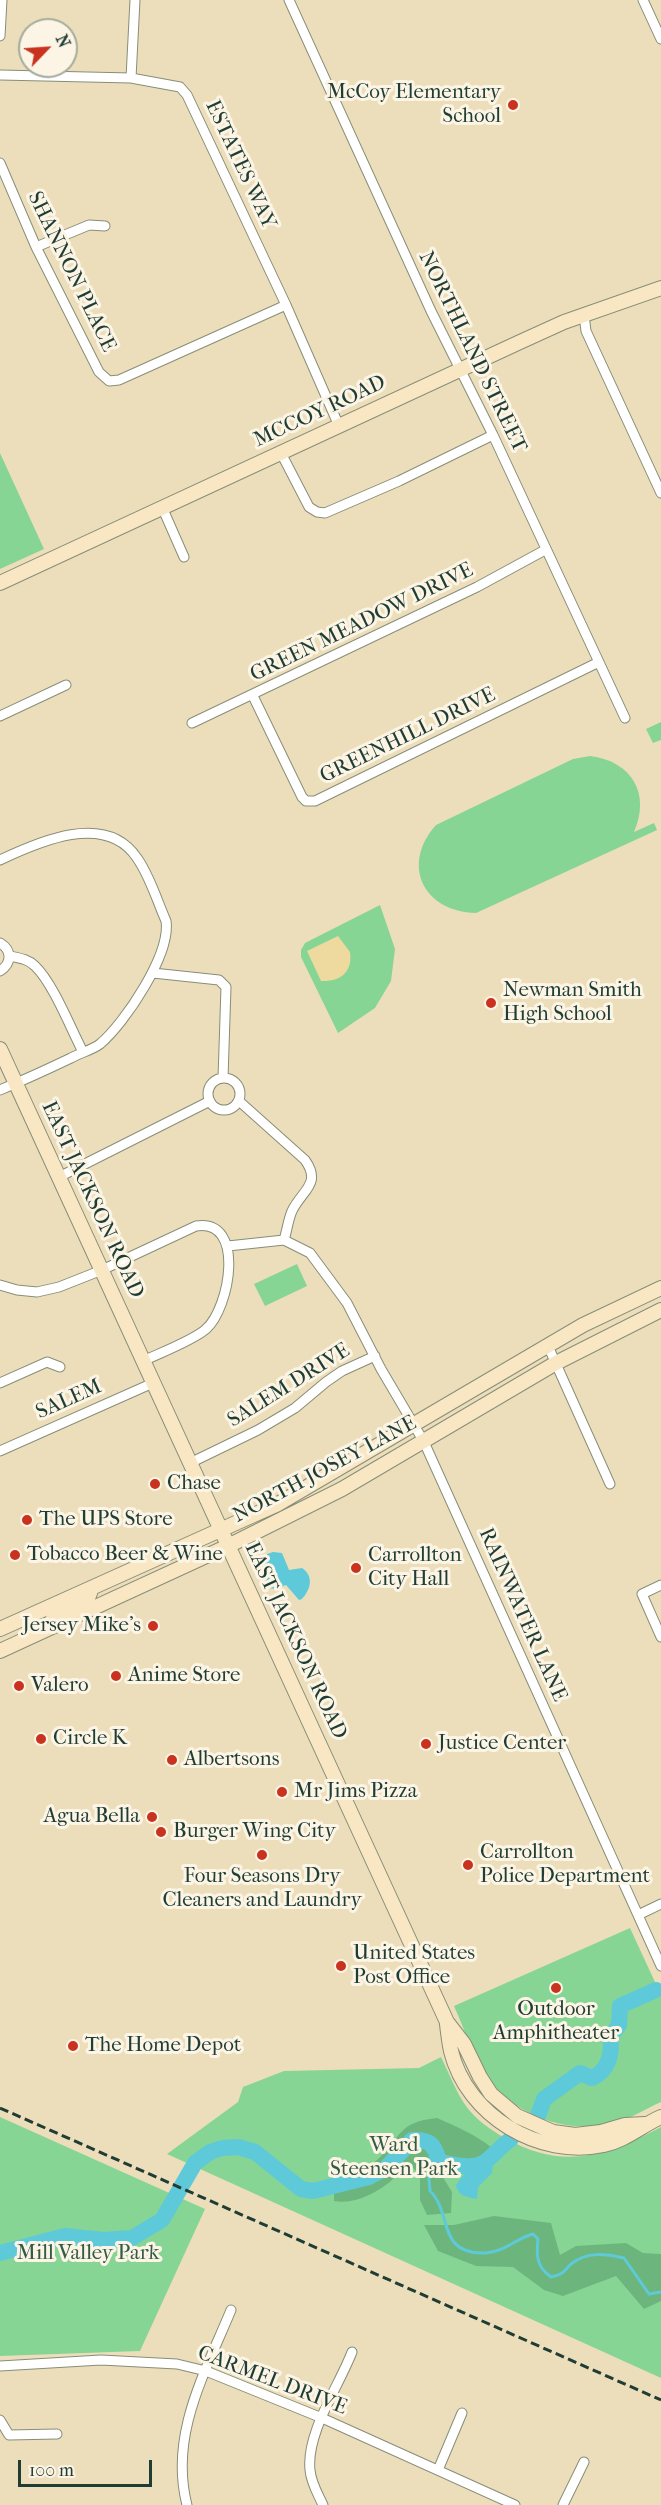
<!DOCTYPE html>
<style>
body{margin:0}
#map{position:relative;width:661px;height:2505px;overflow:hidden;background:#eddebb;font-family:"IM FELL French Canon",serif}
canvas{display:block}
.north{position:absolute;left:18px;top:18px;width:60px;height:60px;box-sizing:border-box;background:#fcf5e5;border:2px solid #a4ab9e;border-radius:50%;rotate:65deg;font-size:16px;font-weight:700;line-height:24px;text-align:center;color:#1f3d34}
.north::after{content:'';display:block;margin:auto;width:21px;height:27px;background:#c8321e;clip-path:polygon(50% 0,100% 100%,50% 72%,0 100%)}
.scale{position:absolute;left:18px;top:2460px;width:134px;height:27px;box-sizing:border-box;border:3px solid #1f3d34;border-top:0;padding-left:8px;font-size:18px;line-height:21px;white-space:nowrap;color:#1f3d34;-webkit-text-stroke:4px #fcf5e5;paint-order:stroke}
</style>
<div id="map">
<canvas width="661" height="2505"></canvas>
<div class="north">N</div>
<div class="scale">100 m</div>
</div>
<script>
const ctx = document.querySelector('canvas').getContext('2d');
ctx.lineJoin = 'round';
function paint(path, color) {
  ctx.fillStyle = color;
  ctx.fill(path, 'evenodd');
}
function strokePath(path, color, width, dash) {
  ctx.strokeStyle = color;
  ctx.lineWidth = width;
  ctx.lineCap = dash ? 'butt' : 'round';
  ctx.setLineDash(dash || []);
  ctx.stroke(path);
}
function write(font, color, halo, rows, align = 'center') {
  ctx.font = font + ' "IM FELL French Canon",serif';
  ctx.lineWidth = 6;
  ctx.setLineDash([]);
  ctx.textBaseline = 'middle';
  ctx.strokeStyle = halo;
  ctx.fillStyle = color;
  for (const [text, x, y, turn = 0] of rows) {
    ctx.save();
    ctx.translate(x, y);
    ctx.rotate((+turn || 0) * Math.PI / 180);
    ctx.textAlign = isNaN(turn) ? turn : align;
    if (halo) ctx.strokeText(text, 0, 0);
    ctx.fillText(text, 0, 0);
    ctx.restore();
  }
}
const green = new Path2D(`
 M0,453L44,549L0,569Z
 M661,722V740L653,743L646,729Z
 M590,756C632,761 651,794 634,832L654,823L657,830L476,913C424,912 400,865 436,825L573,759Z
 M380,905L395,949L391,981L375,1008L338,1033L301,957V950L305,943Z
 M297,1264L307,1286L265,1306L254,1284Z
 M630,1928L661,1995V2102C645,2109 627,2121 610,2124C562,2134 513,2114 485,2074C472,2054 464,2028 454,2006Z
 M441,2057C449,2073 456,2092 466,2106C476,2120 491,2130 505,2138C563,2171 606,2156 661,2127V2378L167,2154L238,2102L243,2087L284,2071L419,2068Z
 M0,2117L205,2209L140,2351L0,2356Z`);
const forest = new Path2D(`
 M437,2118C457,2127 475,2134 492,2148L493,2152L469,2163L451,2161L444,2179L452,2192L451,2213L427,2215L420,2200V2174L408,2164C401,2169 397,2175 391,2181C376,2193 354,2205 334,2201V2183L338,2179C350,2174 367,2169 377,2160C402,2138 396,2122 437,2118Z
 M494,2216L551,2223L560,2255L576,2246L626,2243L643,2253L661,2254V2301L644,2309L616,2276L563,2296L544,2290L513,2267L476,2266L438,2251L424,2225H454Z`);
const sand = new Path2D(`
 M338,936L350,952C353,972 340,982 321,981L307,951Z`);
const water = new Path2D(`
 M273,1552L282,1553L289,1570L302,1568C314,1576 311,1589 302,1599L299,1600L286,1585L275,1589L269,1588L262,1569L267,1554Z
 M497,2147L502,2154L493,2163L492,2173L478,2187L477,2199C466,2197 458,2196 456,2185L465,2173L460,2170L453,2169V2163L476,2164Z`);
const stream = new Path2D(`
 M434,2145L428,2168L430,2191C453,2213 436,2255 486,2253C504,2252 517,2238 533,2234L538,2239C536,2257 537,2267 551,2277C564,2274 563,2272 571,2264C587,2251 606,2254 624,2258L649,2294L661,2292`);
const river = new Path2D(`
 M538,2116L544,2099L580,2073L592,2078C608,2071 613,2054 610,2037L619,2025L620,2006L656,1990
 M0,2253L65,2236L104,2240L132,2238L162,2220L195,2163L210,2152L222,2148L238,2147L255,2152L301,2189L313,2191L369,2177L386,2168L412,2140C430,2139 434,2144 439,2161C447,2164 454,2165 463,2166C488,2169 492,2152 511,2139`);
const street = new Path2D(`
 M289,0L431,311L493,435L625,718
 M643,0L661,39
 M0,36L2,0
 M0,75L131,78L180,87L187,95L286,305L339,426
 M131,78L135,0
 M0,163L36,247L99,372L109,381L119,380L286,305
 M36,247L89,225L105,226
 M584,315L586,331L661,493
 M281,453L309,507L317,512L325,513L399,481L493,435
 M162,507L184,557
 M253,696L302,797L306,801H315L599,662
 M0,716L66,685
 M192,723L477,587L545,550
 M0,860C38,842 106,811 137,858C150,876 157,901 166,921C171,954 125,1023 100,1044C92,1050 80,1053 71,1058C48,1069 24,1080 0,1090
 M0,943C12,950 12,963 0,971
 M10,956C19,958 28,959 35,966C53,983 71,1029 83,1052
 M153,973L219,980L226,987L223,1078
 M208 1094a16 16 0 1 1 32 0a16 16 0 1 1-32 0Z
 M239,1101L305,1160C322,1184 302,1190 292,1211C288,1220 287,1231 284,1240
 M59,1177L210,1101
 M228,1246L284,1240L310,1253L347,1303L381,1369L424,1442L661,1966
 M0,1285L17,1290L37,1292L59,1287L102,1270L196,1226C246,1218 230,1308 206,1329C194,1340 160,1353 143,1361
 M548,1346L610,1484
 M0,1383L47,1362L60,1367
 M0,1451L153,1383
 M190,1463L258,1430L295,1408L326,1382L342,1371L375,1356
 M661,1585L642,1594L661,1637
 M638,1915L661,1904
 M0,2366L101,2360L177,2364L206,2371L322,2418L515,2505
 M0,2420L9,2435L57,2434
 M438,2470L462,2413
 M187,2505C169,2435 205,2373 231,2310
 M323,2505C318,2494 311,2483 310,2470C306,2433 339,2386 352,2352
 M563,2505L584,2462`);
const secondary = new Path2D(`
 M0,583L520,342L564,322L661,288
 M0,1049L447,2022L464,2044L480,2077L491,2094L517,2116L553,2132L575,2135L601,2132L625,2125L645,2124
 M48,1626C57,1608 90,1610 91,1588
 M0,1629L278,1504L583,1325L661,1288
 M0,1651L228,1546L342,1489L556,1363L661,1310
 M447,2024C448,2033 449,2042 451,2051C467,2116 539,2159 604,2145C626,2140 641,2126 661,2117`);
const rail = new Path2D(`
 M0,2108L661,2400`);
const markers = [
 [513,105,6,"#c8321e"],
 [491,1003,6,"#c8321e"],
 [155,1484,6,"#c8321e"],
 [27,1520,6,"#c8321e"],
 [15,1555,6,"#c8321e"],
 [356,1568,6,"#c8321e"],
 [153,1626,6,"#c8321e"],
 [116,1676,6,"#c8321e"],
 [19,1686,6,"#c8321e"],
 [41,1739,6,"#c8321e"],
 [426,1744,6,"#c8321e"],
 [172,1760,6,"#c8321e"],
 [282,1792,6,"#c8321e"],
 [152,1817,6,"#c8321e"],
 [161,1832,6,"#c8321e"],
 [262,1855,6,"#c8321e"],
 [468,1865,6,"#c8321e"],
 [341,1966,6,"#c8321e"],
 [556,1988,6,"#c8321e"],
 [73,2046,6,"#c8321e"]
];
const poiNames = [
 ["McCoy Elementary",501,93,"right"],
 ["School",501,117,"right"],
 ["Newman Smith",503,991],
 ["High School",503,1015],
 ["Chase",167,1484],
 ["The UPS Store",39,1520],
 ["Tobacco Beer & Wine",27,1555],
 ["Carrollton",368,1556],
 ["City Hall",368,1580],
 ["Jersey Mike's",141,1626,"right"],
 ["Anime Store",128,1676],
 ["Valero",31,1686],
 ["Circle K",53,1739],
 ["Justice Center",438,1744],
 ["Albertsons",184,1760],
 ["Mr Jims Pizza",294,1792],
 ["Agua Bella",140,1817,"right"],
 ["Burger Wing City",173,1832],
 ["Carrollton",480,1853],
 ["Police Department",480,1877],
 ["Four Seasons Dry",262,1877,"center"],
 ["Cleaners and Laundry",262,1901,"center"],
 ["United States",353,1954],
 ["Post Office",353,1978],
 ["Outdoor",556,2010,"center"],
 ["Amphitheater",556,2034,"center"],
 ["The Home Depot",85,2046]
];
const streetNames = [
 ["ESTATES WAY",240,165,65],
 ["SHANNON PLACE",71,272,64],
 ["NORTHLAND STREET",472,352,64],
 ["MCCOY ROAD",320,412,-25],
 ["GREEN MEADOW DRIVE",362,623,-26],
 ["GREENHILL DRIVE",408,736,-26],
 ["EAST JACKSON ROAD",92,1200,65],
 ["SALEM DRIVE",289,1386,-32],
 ["SALEM",69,1400,-24],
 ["NORTH JOSEY LANE",325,1470,-28],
 ["RAINWATER LANE",522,1615,66],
 ["EAST JACKSON ROAD",295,1641,65],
 ["CARMEL DRIVE",272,2381,21]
];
const parkNames = [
 ["Ward",394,2146],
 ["Steensen Park",394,2170],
 ["Mill Valley Park",88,2254]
];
paint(green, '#86d595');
paint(forest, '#6cb67e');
paint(sand, '#eeda9e');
paint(water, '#5ec9d8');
strokePath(stream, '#5ec9d8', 3);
strokePath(river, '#5ec9d8', 16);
strokePath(street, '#868e78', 11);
strokePath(secondary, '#868e78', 16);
strokePath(street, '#fff', 9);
strokePath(secondary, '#f9e7c3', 14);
strokePath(rail, '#1f3d34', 3, [9, 4.5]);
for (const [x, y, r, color] of markers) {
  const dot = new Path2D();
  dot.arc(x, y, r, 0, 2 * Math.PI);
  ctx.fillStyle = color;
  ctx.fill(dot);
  strokePath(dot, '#fcf5e5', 2);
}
write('21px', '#1f3d34', '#fcf5e5', poiNames, 'left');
write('21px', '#1f3d34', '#fcf5e5', streetNames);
write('21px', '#345b47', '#fcf5e5', parkNames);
</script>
